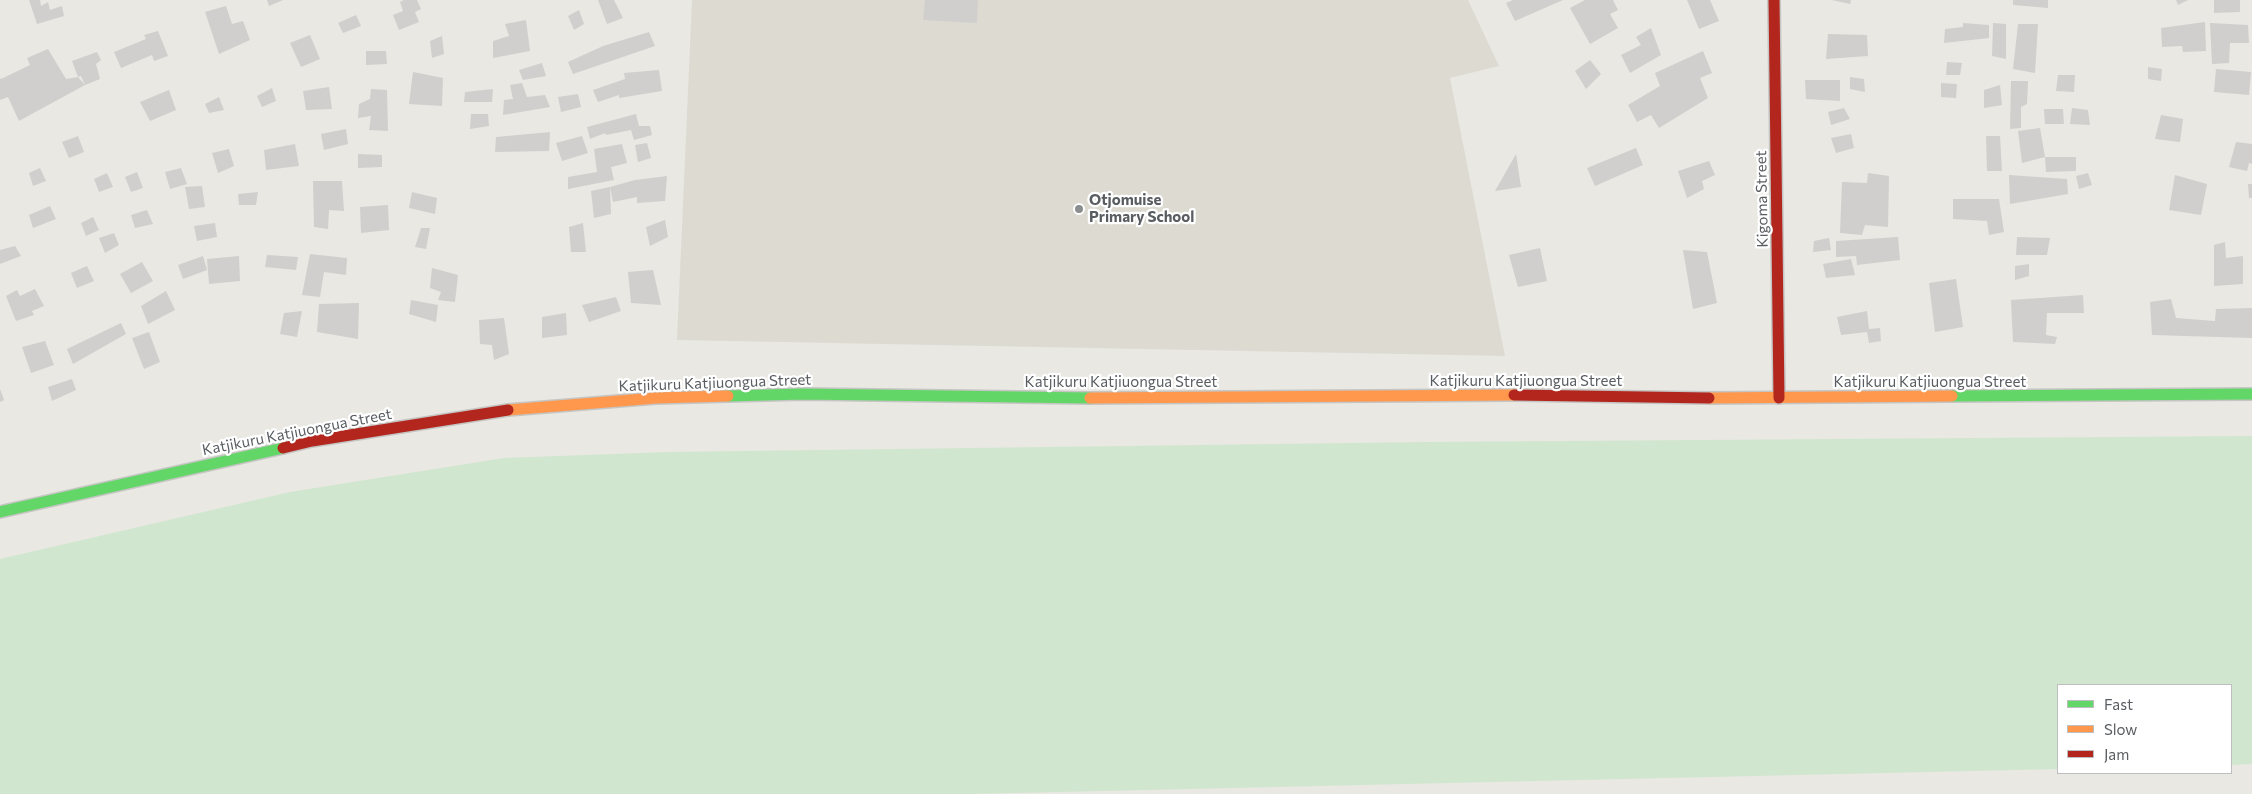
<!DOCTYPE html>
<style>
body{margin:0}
#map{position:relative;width:2252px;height:794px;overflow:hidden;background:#e9e8e3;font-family:Commissioner,sans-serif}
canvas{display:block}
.legend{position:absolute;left:2057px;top:684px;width:175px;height:90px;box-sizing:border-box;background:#fff;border:1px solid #bdbec0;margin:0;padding:6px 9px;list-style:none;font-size:15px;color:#595d61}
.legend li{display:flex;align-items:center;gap:10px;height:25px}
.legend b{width:25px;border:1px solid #bdbec0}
</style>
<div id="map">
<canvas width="2252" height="794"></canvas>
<ul class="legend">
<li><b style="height:6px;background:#63d668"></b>Fast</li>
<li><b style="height:6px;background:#ff974d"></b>Slow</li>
<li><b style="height:6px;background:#b3261e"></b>Jam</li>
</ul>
</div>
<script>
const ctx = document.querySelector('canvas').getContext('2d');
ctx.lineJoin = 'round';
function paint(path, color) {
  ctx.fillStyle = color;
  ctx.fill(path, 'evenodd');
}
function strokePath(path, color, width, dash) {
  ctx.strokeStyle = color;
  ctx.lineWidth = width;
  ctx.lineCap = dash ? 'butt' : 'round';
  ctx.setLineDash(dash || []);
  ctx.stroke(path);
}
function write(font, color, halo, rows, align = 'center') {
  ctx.font = font + ' Commissioner,sans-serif';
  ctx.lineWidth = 4.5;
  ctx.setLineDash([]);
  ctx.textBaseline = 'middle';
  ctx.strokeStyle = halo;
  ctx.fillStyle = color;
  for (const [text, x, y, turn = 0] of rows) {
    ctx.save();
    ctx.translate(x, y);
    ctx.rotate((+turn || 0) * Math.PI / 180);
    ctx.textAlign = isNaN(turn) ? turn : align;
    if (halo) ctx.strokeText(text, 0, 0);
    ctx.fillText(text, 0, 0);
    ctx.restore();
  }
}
const education = new Path2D(`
 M692,0H1468L1499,66L1450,78L1505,356L677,340Z`);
const green = new Path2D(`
 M2252,436V764L2231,765V685H2058V769L971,794H0V559L290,492L504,458L668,452L1427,442Z`);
const building = new Path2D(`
 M29,0H40L41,6L48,2L50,10L62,6L64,16L37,24Z
 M267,0H283L269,6Z
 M404,0H417L421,9L415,12L419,22L399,30L393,15L403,11L400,2Z
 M598,0H614L623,18L607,24Z
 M925,0H978L977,23L923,20Z
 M1513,0H1563L1515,21L1506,3Z
 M1585,0H1613L1618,10L1610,14L1618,28L1590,44L1570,8Z
 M1687,0H1710L1719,21L1699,29Z
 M1832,0H1851L1850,4Z
 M2013,0H2048V8L2013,5Z
 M2176,0H2188L2178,5Z
 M2214,0H2240V12L2214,13Z
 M226,6L232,24L243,21L250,40L219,54L205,12Z
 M579,10L584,24L574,30L568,16Z
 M356,15L361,26L343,33L338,23Z
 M526,20L530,51L493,58V41L509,36L505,24Z
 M2205,22L2206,51L2183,52L2182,46L2162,47L2161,28Z
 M1963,23L1989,25V38L1944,43L1945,29L1963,27Z
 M1993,23L2006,24V59L1992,56Z
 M2210,23L2248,25L2249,43H2230L2229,63L2212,64Z
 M2018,24H2038L2035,73L2013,69Z
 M1651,28L1661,55L1630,73L1621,55L1641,45L1636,37Z
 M158,31L168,56L154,61L152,55L121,68L114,52L146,39L144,35Z
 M649,32L655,46L573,74L568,62L603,46Z
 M1828,34L1867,35L1868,56L1826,59Z
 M310,35L320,59L301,67L290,43Z
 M442,36L444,54L432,58L430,41Z
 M48,49L66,79L78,77L85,85L19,121L8,97L0,100V78L1,79L30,65L27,58Z
 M366,51H386L387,64L366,65Z
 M1703,51L1712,73L1700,78L1708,98L1659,128L1651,115L1637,122L1628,105L1660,86L1655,73Z
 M97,52L101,60L96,64L100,79L85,85L81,76L78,77L72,61Z
 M1590,60L1601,74L1586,89L1575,71Z
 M1947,62L1962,63L1960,75H1946Z
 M542,63L546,76L523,80L519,70Z
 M2148,67L2162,69L2161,81L2148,79Z
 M2216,69L2251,72L2249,95L2214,92Z
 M659,70L662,91L619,98V95L598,102L593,90L625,79L624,73Z
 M413,72L443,78L442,106L409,104Z
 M2058,75H2075L2074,92L2056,91Z
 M1850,77L1864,79L1865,92L1850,89Z
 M1805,80H1840V101L1806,99Z
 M2011,81H2028L2027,104L2021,107V128L2010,129Z
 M522,83L527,97L545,95L550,107L503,115L504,100L513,99L510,85Z
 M1941,83L1957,84L1956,98L1941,97Z
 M2000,85L2002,105L1984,108V90Z
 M329,87L332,109L306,110L303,91Z
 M272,88L276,101L262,107L257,96Z
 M371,89L387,90L388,131L369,130L371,116L358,118L359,104L370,99Z
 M493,89L492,102H464L465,92Z
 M169,90L176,110L150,121L140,102Z
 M578,94L581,107L561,112L558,97Z
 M219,97L224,110L209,113L205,104Z
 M1844,108L1850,119L1831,125L1828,112Z
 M2072,108L2088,110L2090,125L2070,124Z
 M2044,109H2063L2064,124H2045Z
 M471,114H488L489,126L470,129Z
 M636,114L639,126H650L652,135L634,140L631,130L606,135L605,133L590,139L587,127Z
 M2161,115L2183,119L2180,142L2155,139Z
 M2040,128L2045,157L2022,163L2018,131Z
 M346,129L348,144L324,150L321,134Z
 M550,132L549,151L495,152L496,137Z
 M1851,134L1854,148L1836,153L1831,138Z
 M78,136L84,152L69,158L62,142Z
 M582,136L588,153L562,161L556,143Z
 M1986,136H2000L2002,171H1987Z
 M2236,142L2252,144V164L2249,163L2247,171L2229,167Z
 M647,143L651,158L638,162L635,145Z
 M295,144L299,166L266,170L264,150Z
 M622,144L627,163L611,167L614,180L568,189V177L597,172L594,149Z
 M1636,148L1643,165L1595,186L1587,168Z
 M229,149L234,166L218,173L212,153Z
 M358,154L382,155V167L358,168Z
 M1516,154L1521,187L1495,191Z
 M2045,157H2076V171L2046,172Z
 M1709,161L1715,175L1702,181L1704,189L1687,198L1678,171Z
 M40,168L46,181L33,186L29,173Z
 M181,168L187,184L170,189L165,172Z
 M137,172L143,188L131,192L125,177Z
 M107,173L113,187L99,192L94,179Z
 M1868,173L1889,176L1888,227L1865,225L1862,235L1840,233L1842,182L1867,183Z
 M2088,173L2092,185L2079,189L2076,176Z
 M2009,175L2067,179L2068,194L2010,204Z
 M2175,175L2207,184L2201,215L2169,210Z
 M667,176L665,201L637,203V197L613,202L610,187L635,180Z
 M313,181H342L344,211L329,210L328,229L314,227Z
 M2248,184H2252V198H2249Z
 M202,186L205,207L189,209L185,187Z
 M610,187L611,214L594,218L591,191Z
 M258,192L256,205H239L238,194Z
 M412,192L437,198L435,214L409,208Z
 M1953,199H1999L2004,232L1989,235L1987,221L1953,219Z
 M388,205L389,230L361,233L360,207Z
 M50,206L56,219L33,228L29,215Z
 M147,210L153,224L135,228L131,215Z
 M93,217L99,230L86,236L81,223Z
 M665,220L668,237L650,246L646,227Z
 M215,223L217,237L197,241L194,226Z
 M583,223L586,252H571L569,227Z
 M421,228H430L426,249L415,247Z
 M114,233L119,245L105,253L99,238Z
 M1898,237L1900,260L1857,265L1856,256L1836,257V241Z
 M2017,237L2050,238L2047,255H2016Z
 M1829,238L1831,250L1813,252L1814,241Z
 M2225,242L2226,258L2243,256V284L2214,286V245Z
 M15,246L21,256L0,264V250Z
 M1540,248L1547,281L1518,287L1509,255Z
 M1683,250L1707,252L1717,303L1693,309Z
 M310,254L347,258L346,275L324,272L320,297L302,295Z
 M267,255L298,257L296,270L265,267Z
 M203,256L207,270L183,279L178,265Z
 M239,256L240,281L209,284L207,259Z
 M1851,259L1855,275L1826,278L1823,264Z
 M142,262L153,281L131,293L120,274Z
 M2029,264V276L2015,280V266Z
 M87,266L94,281L77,288L71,273Z
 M432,268L458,275L455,302L438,300L441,292L430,288Z
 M653,270L661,305L631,303L628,272Z
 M1956,279L1963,327L1935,332L1929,283Z
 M35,289L44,306L32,311L34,315L16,321L6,296L17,290L20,296Z
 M166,291L175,310L148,324L141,306Z
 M2083,295L2084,313H2047L2046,335L2057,337L2055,344L2013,342L2011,300Z
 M616,297L621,311L589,322L582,305Z
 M2171,299L2176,318L2215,321L2216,309L2252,308V338L2152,335L2150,302Z
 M411,300L438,305L436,322L409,314Z
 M359,303L358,339L317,332L319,304Z
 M302,311L297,337L280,334L284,313Z
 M1867,311L1869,329L1880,328L1881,341L1869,343L1867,332L1841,335L1837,317Z
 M566,313L567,335L542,338V317Z
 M504,318L509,354L494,360L492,345L480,344L479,320Z
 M121,323L126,334L73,364L67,349Z
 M149,332L160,362L144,369L132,338Z
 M45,341L54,365L31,373L22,347Z
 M72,379L76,390L52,401L48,387Z
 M0,389L4,400L0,402Z`);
const fast = new Path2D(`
 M728,396L803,394L1090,398
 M1952,396L2252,394
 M0,512L283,448`);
const slow = new Path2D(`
 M1090,398L1514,395
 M1709,398L1952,396
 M508,410L656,398L728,396`);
const jam = new Path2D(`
 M1774,0L1779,398
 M1514,395L1709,398
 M283,448L312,441L508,410`);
const markers = [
 [1079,209,5,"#8b8e8e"]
];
const streetNames = [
 ["Kigoma Street",1762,199,-91],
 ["Katjikuru Katjiuongua Street",1526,381],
 ["Katjikuru Katjiuongua Street",1121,382],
 ["Katjikuru Katjiuongua Street",1930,382],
 ["Katjikuru Katjiuongua Street",715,383,-2],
 ["Katjikuru Katjiuongua Street",297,432,-11]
];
const poiNames = [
 ["Otjomuise",1089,200],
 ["Primary School",1089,217]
];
paint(education, '#dddad2');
paint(green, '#d1e6ce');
paint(building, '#d1cfcd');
strokePath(fast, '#c5c5c3', 14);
strokePath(slow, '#c5c5c3', 14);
strokePath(jam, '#c5c5c3', 14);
strokePath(fast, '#63d668', 11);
strokePath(slow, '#ff974d', 11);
strokePath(jam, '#b3261e', 11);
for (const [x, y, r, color] of markers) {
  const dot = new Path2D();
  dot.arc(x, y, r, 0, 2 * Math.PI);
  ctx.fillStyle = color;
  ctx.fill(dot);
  strokePath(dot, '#fff', 2);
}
write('15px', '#595d61', '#fff', streetNames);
write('bold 15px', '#595d61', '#fff', poiNames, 'left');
</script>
